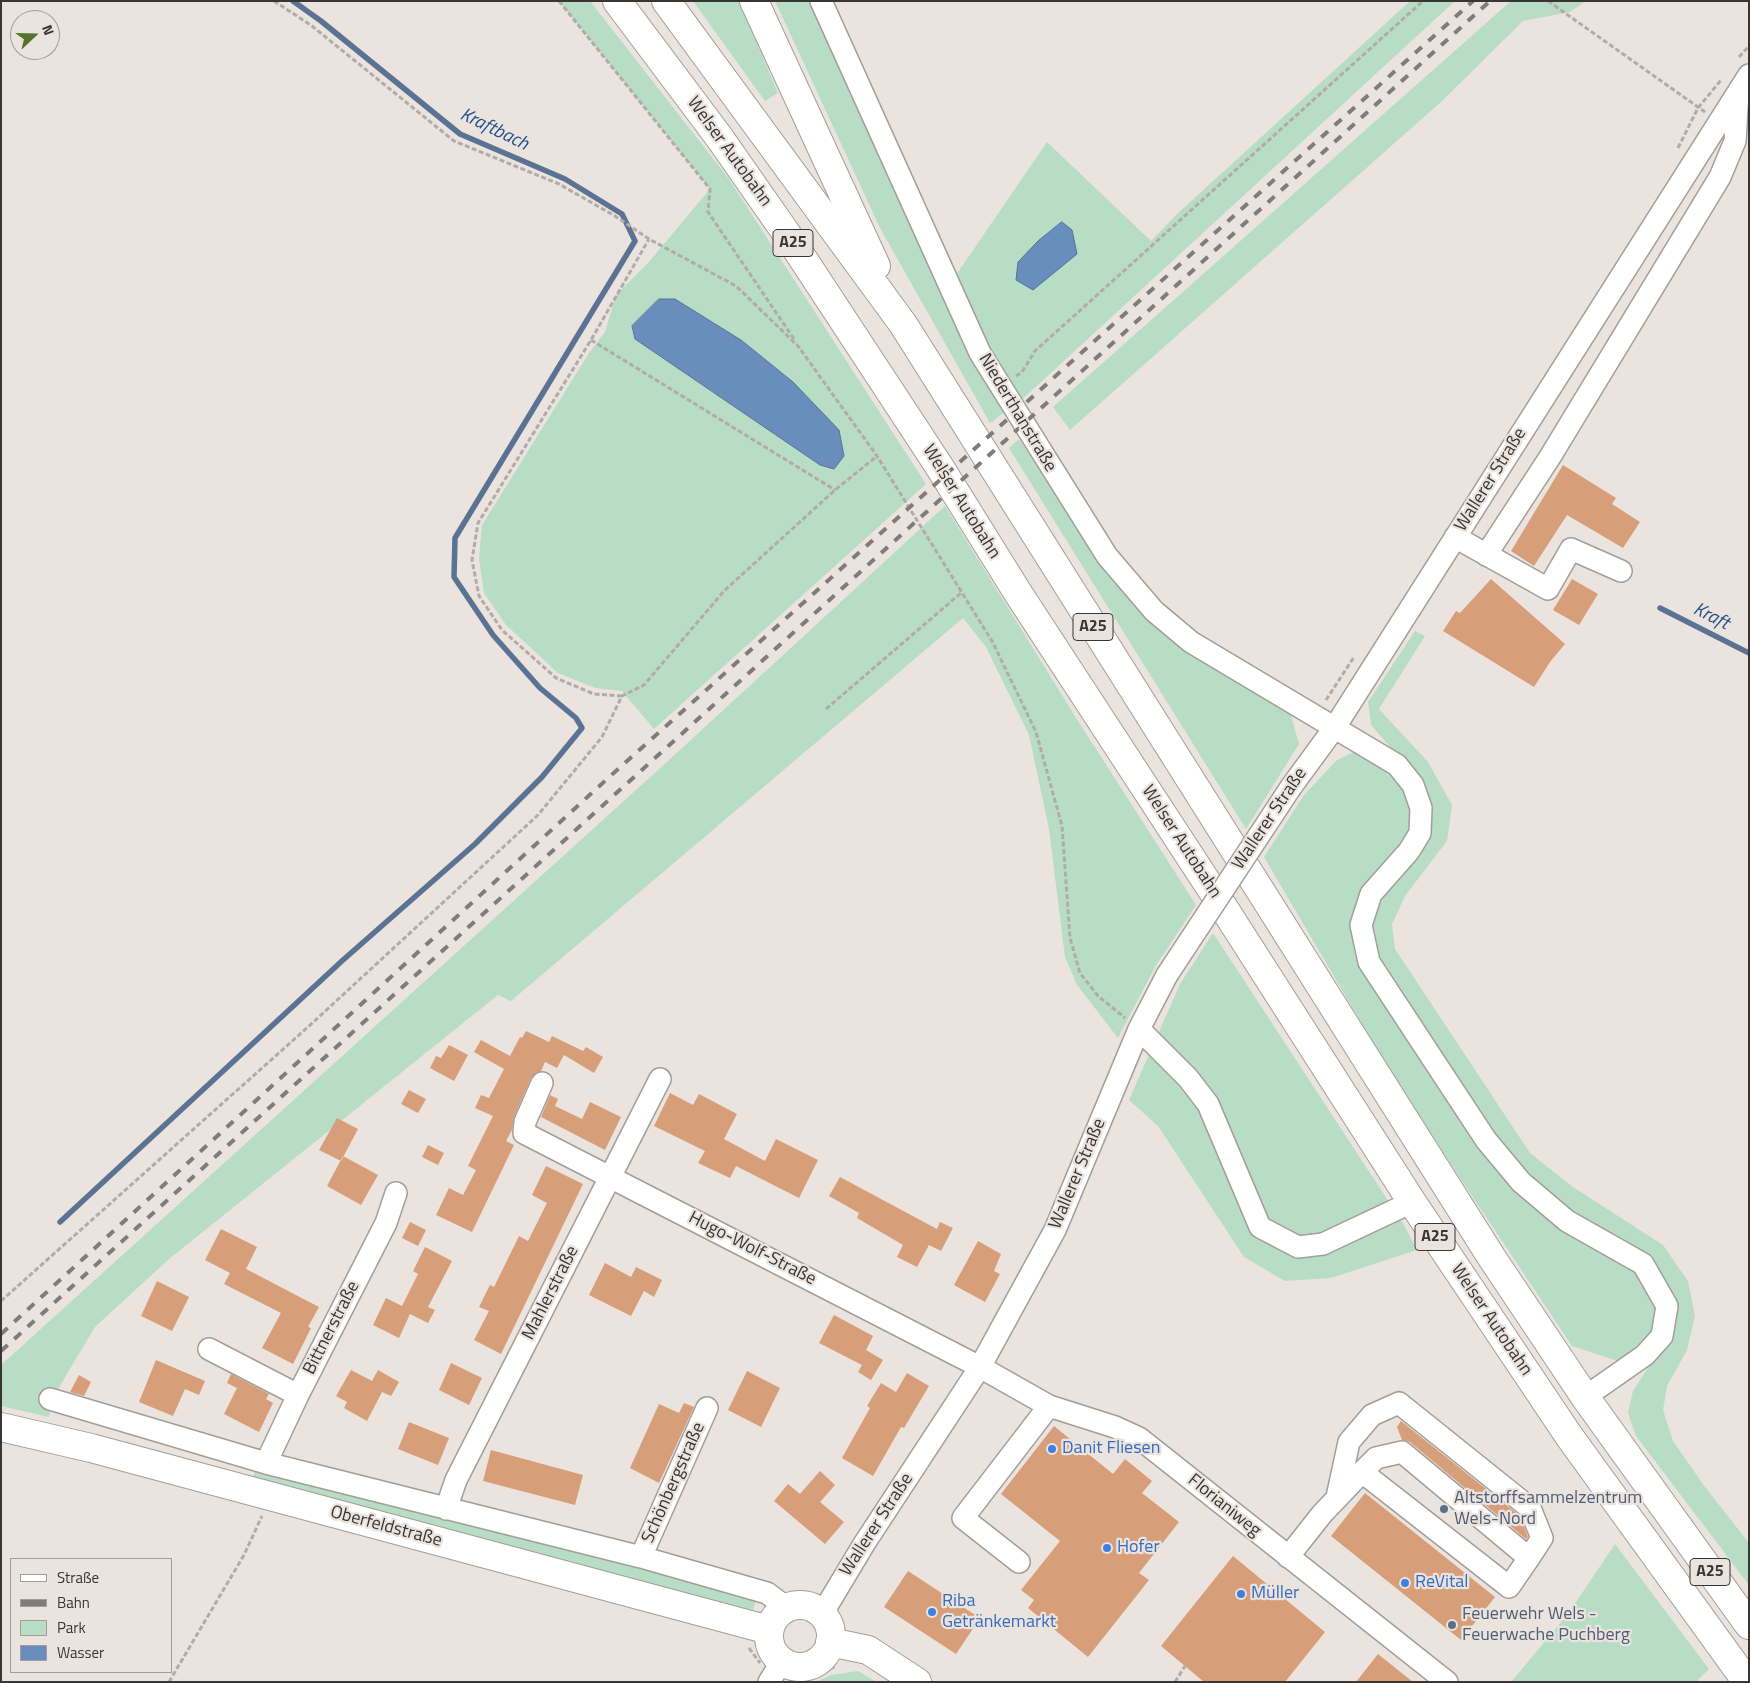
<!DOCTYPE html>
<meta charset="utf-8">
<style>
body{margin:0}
#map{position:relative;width:1750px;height:1683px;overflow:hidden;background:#ebe3de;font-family:"Titillium Web",sans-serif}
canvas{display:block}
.frame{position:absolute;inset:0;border:2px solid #383533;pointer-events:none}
.legend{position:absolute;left:10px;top:1558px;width:162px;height:115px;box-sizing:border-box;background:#ebe3de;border:1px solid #a39d9a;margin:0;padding:6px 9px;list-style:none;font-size:15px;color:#383533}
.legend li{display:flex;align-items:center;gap:10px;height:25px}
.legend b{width:25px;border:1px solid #a39d9a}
.north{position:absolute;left:10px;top:10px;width:50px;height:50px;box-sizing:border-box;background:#ebe3de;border:1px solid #a39d9a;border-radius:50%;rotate:69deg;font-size:14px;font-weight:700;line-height:20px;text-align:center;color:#383533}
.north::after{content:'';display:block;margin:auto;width:18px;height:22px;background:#54742b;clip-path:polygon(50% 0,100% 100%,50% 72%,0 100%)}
</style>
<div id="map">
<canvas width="1750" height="1683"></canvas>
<div class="frame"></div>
<ul class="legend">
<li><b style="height:6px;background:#fff"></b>Straße</li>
<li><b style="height:6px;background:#817c79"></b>Bahn</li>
<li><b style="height:14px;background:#b8ddc5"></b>Park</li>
<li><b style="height:14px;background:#698dbc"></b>Wasser</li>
</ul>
<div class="north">N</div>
</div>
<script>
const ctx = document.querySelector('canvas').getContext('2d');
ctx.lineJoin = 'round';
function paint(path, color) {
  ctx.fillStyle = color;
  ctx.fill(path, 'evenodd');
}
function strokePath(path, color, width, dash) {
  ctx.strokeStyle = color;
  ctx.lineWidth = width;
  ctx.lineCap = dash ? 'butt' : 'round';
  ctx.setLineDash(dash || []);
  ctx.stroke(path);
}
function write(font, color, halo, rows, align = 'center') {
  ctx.font = font + ' "Titillium Web",sans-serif';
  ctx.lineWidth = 4.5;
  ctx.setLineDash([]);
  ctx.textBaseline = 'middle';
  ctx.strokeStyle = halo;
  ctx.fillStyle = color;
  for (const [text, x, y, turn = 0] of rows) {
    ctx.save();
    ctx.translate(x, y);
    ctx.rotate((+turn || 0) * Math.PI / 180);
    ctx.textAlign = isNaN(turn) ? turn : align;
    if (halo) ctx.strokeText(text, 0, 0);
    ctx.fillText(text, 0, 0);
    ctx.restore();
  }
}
const green = new Path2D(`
 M559,1H590L729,179L926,484L654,729L622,691L595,688L558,673L506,625L484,593L479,558L482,525L589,353L605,332L616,295L648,263L710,189ZM675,299L741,340L793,382L834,469L820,465L635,339L632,326Z
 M693,1H739L778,93L765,101Z
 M775,1H813L954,324L1006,411L990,423L880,228Z
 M1410,1H1455L1016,405L954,278L1047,142L1151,241L1176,215Z
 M1511,1H1586L1570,12L1523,21L1441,102L1070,430L1053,407Z
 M1019,439L1109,573L1290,712L1299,744L1246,829L1009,448Z
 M945,506L1078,721L1196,905L1155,967L1118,1038L1077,985L1065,957L1049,829L1029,735L986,647L963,618L511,1001L498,995L169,1259L95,1327L55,1394L49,1417L1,1406V1365L668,761Z
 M1415,631L1425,636L1379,709L1428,762L1452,805L1447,841L1405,896L1392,924L1395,949L1530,1153L1573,1187L1663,1245L1688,1281L1695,1316L1687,1350L1667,1386L1663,1410L1673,1441L1705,1487L1749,1543V1585L1636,1436L1628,1413L1633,1391L1673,1329L1667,1291L1516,1171L1401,998L1372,945L1369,924L1373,905L1419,850L1421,782L1371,725L1368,702Z
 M1354,752L1390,765L1411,795L1412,836L1354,938L1386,1009L1509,1182L1640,1271L1658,1306L1648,1342L1618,1361L1572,1346L1396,1082L1264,857L1304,795L1337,760Z
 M1213,933L1404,1225L1417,1250L1331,1278L1285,1281L1244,1257L1158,1126L1129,1100L1180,984Z
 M255,1472L525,1530L757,1598L753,1610L707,1605L250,1483Z
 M1615,1544L1709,1669L1696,1682H1511L1568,1614Z
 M858,1671L876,1682H816L831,1675Z`);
const water = new Path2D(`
 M1062,222L1072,230L1077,254L1033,290L1016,280L1018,262L1038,241Z
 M659,299H675L741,340L793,382L839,430L844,456L834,469L820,465L635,339L632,326Z`);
const stream = new Path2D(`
 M1660,608L1749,653
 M60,1222L343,960L475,844L542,777L582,728L576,718L540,688L493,635L454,577L455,538L635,241L622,214L565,179L460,134L321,21L293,1`);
const building = new Path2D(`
 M1563,465L1616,498L1612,504L1640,522L1623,548L1567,515L1534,566L1511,551Z
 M1491,579L1565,644L1550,662L1534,687L1443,631L1456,611L1460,613Z
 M1572,579L1598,594L1579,625L1553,610Z
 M526,1031L549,1042L552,1036L583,1051L586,1047L603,1057L594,1073L564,1055L557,1068L545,1062L541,1071L531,1078L514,1117L512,1130L506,1141L514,1145L472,1232L436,1215L449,1188L463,1195L476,1170L468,1166L493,1116L475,1108L481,1095L489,1098L504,1069L474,1052L481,1040L510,1056L520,1037L522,1038Z
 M449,1045L468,1055L454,1081L430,1068L436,1056L441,1058Z
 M409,1090L426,1099L418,1113L401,1104Z
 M670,1093L693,1105L699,1094L737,1114L724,1139L765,1161L776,1139L818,1160L799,1198L736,1166L730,1178L698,1163L705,1151L654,1126Z
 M550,1095L558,1099L555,1106L582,1119L590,1102L621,1117L605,1150L541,1117Z
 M337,1118L358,1129L341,1161L319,1150Z
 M428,1145L444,1153L438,1165L422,1157Z
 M343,1156L378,1175L361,1205L327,1186Z
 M546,1166L583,1184L501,1354L474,1340L489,1311L479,1307L490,1285L494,1287L519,1236L528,1241L547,1203L532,1195Z
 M840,1177L937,1229L940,1222L953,1228L941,1251L929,1245L917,1267L897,1257L903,1245L857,1218L859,1213L829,1196Z
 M410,1222L426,1230L418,1246L402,1238Z
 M221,1229L257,1247L246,1269L319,1307L308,1327L311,1328L293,1364L262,1348L281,1313L224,1284L230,1273L205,1260Z
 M978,1241L1001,1254L994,1271L1000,1274L985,1302L954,1285Z
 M425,1247L452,1261L428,1307L435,1310L428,1323L410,1314L399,1338L373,1325L386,1298L402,1306L418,1274L413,1271Z
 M605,1263L631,1277L636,1267L662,1280L654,1297L644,1291L631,1316L589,1295Z
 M157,1281L189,1297L172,1331L141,1316Z
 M834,1315L873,1336L866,1350L883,1360L871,1380L858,1372L862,1365L819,1343Z
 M156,1360L205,1381L199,1395L185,1389L173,1416L139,1402Z
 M451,1363L482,1378L469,1405L439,1390Z
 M351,1370L372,1381L378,1370L399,1382L391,1396L382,1392L367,1421L344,1408L347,1402L336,1396Z
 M747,1371L780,1388L761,1427L728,1410Z
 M907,1373L929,1386L904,1428L901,1427L873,1476L842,1458L870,1408L867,1406L881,1383L896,1392Z
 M231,1374L269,1394L266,1399L273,1403L259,1432L224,1414L237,1388L227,1383Z
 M79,1375L91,1382L84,1396L70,1392Z
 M684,1403L694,1407L659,1483L630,1468L659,1404L679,1413Z
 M1401,1421L1520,1516L1528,1537L1526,1539L1410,1442L1402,1440L1397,1427Z
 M409,1422L449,1438L438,1465L398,1449Z
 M1054,1426L1113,1474L1125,1459L1152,1481L1142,1493L1179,1522L1139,1573L1149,1580L1088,1657L1028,1608L1034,1600L1021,1590L1060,1541L1001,1494Z
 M491,1450L583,1475L575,1505L483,1481Z
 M820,1471L835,1485L820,1502L844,1522L825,1544L774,1501L788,1484L800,1494Z
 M1365,1493L1495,1597L1461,1640L1331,1536Z
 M1233,1556L1325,1632L1285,1682H1204L1161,1646Z
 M908,1571L980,1618L956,1654L884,1607Z
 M1378,1654L1413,1682H1356Z`);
const path = new Path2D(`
 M274,1L312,26L454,141L559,184L615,216L649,239L736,286L798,346L877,456L992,641L1036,732L1062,826L1070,938L1080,973L1098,996L1125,1018
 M559,1L710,189L708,212L794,339
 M1548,1L1705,112
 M1739,57L1749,46
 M1678,148L1698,108L1721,80
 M591,340L835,490
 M1016,376L1022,372L1035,351L1423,1
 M622,696L594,694L556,678L502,630L479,596L472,560L478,523L591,340L649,239
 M1326,700L1354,657
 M826,709L961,593
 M1,1301L308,1027L538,815L602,737L622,696L644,685L724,591L835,490L877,456
 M749,1648L760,1663
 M169,1682L244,1555L262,1516
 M803,1682L836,1666
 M1175,1682L1185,1666`);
const minor = new Path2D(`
 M821,1L980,353L1107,556L1154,611L1191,642L1397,765L1413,785L1421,808L1420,833L1409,851L1371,894L1361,925L1369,962L1486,1140L1521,1182L1567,1221L1643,1264L1667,1306L1662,1336L1645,1355L1585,1397
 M1455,537L1548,589L1571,549L1621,571
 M1486,555L1550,457L1720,177L1735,141L1738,93
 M1291,787L1335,727L1749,75
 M1139,1029L1188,1078L1208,1104L1260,1227L1298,1247L1323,1244L1412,1202
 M542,1083L525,1122L524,1133L980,1367L1049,1406L1115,1427L1139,1438L1447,1682
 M209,1349L298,1395
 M50,1399L266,1463L641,1557L767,1593L787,1608
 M266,1463L298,1395L386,1223L396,1193
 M1337,1497L1349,1442L1372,1415L1399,1403L1530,1508L1542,1538L1529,1558
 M446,1509L456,1480L660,1079
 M641,1557L707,1408
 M1288,1557L1322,1514L1362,1472L1376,1458L1402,1452L1529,1558L1509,1587L1362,1472
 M1019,1562L963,1518L1049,1406
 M822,1614L864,1544L980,1367L1055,1230L1139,1029L1167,975
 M769,1682L782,1661`);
const major = new Path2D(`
 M1,1427L91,1448L769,1630
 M769 1636a31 31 0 1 1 62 0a31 31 0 1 1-62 0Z
 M830,1642L868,1650L917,1682`);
const highway = new Path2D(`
 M617,1L719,137L784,230L939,466L1018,593L1227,913L1412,1202L1569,1436L1747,1682
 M666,1L903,324L1492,1258L1585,1397L1749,1625
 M754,1L876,266`);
const rail = new Path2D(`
 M1,1334L606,780L1473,1
 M1,1351L1490,1`);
const minorBridge = new Path2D(`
 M1167,975L1291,787`);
const markers = [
 [1052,1449,5,"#3f7fe0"],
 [1444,1509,5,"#5c6f8a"],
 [1107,1548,5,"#3f7fe0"],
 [1405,1583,5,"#3f7fe0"],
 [1241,1594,5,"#3f7fe0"],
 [932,1612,5,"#3f7fe0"],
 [1452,1625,5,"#5c6f8a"]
];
const shields = [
 [793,243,40],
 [1093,627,40],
 [1435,1237,40],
 [1710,1572,40]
];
const shieldNames = [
 ["A25",793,243],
 ["A25",1093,627],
 ["A25",1435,1237],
 ["A25",1710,1572]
];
const streetNames = [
 ["Welser Autobahn",729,152,54],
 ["Niederthanstraße",1017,413,59],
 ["Wallerer Straße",1491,480,-58],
 ["Welser Autobahn",961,502,58],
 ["Wallerer Straße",1270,819,-56],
 ["Welser Autobahn",1181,842,57],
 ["Wallerer Straße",1078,1174,-67],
 ["Hugo-Wolf-Straße",752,1249,27],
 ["Mahlerstraße",551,1293,-63],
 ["Welser Autobahn",1491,1320,56],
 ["Bittnerstraße",332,1328,-63],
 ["Schönbergstraße",674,1483,-66],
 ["Florianiweg",1224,1506,39],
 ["Wallerer Straße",877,1525,-57],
 ["Oberfeldstraße",386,1527,15]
];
const shopNames = [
 ["Danit Fliesen",1062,1449],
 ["Hofer",1117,1548],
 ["ReVital",1415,1583],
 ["Müller",1251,1594],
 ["Riba",942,1602],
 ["Getränkemarkt",942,1623]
];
const serviceNames = [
 ["Altstorffsammelzentrum",1454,1499],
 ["Wels-Nord",1454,1520],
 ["Feuerwehr Wels -",1462,1615],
 ["Feuerwache Puchberg",1462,1636]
];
const waterNames = [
 ["Kraftbach",494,130,26],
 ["Kraft",1711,617,27]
];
paint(green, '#b8ddc5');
paint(water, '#698dbc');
strokePath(water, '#5a7393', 1);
strokePath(stream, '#5a7393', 5.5);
paint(building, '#d69f79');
strokePath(minor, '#a49d98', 24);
strokePath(major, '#a49d98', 30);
strokePath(highway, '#a49d98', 30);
strokePath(path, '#b2aba7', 3, [5, 2.5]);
strokePath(minor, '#fff', 21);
strokePath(major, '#fff', 28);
strokePath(highway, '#fff', 28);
strokePath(rail, '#817c79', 4, [9, 9]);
strokePath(minorBridge, '#a49d98', 24, []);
strokePath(minorBridge, '#fff', 21);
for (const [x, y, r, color] of markers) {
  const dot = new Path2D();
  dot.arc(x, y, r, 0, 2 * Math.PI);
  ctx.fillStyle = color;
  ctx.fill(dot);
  strokePath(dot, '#ebe3de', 2);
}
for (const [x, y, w] of shields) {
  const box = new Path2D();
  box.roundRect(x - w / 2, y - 13.5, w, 27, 4);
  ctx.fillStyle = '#ebe3de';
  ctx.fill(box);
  strokePath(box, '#383533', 1);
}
write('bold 16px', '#383533', null, shieldNames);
write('18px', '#383533', '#ebe3de', streetNames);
write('18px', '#366cbe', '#ebe3de', shopNames, 'left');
write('18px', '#4e5e75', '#ebe3de', serviceNames, 'left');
write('italic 19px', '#22528e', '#ebe3de', waterNames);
</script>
